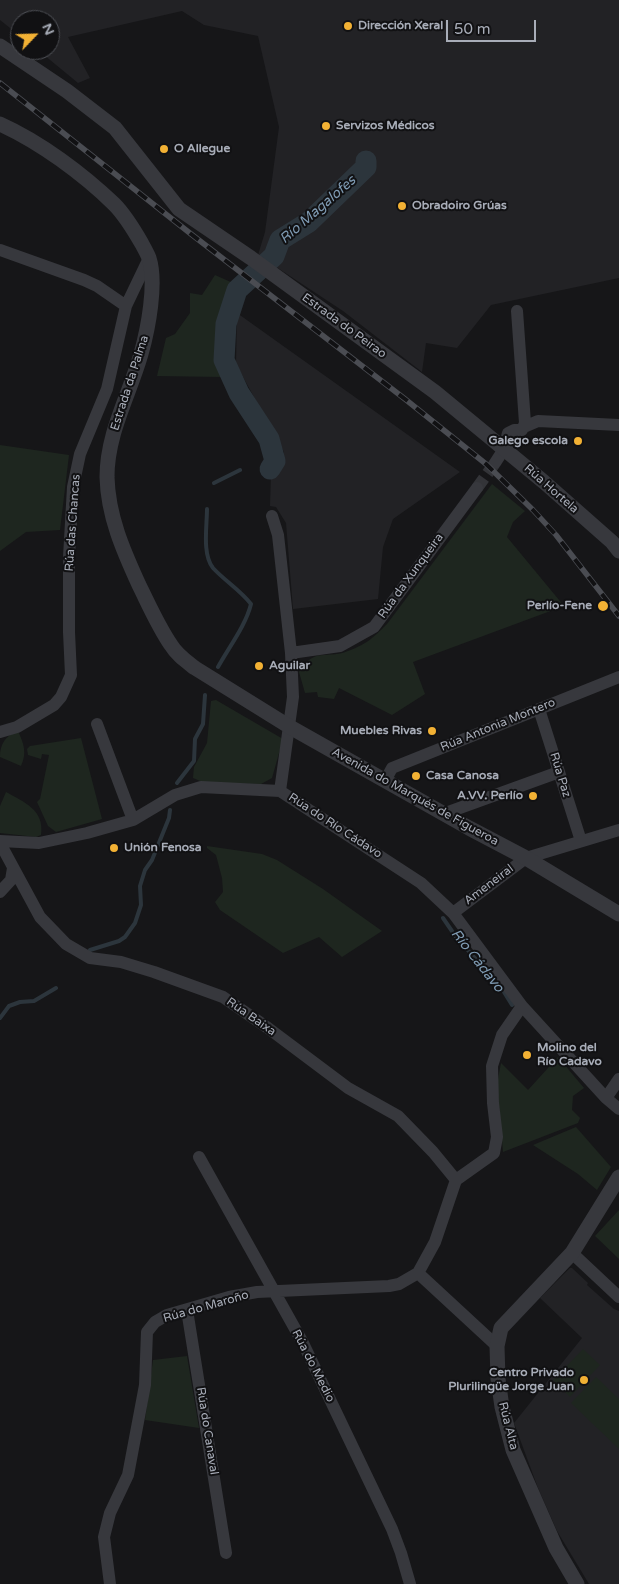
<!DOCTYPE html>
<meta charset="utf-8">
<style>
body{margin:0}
#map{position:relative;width:619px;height:1584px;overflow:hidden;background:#161618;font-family:"Varela Round",sans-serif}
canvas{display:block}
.north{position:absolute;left:10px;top:10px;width:50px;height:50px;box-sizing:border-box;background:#111113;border:1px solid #4d4f55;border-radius:50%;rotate:66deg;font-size:14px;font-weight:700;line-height:20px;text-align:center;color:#a8adb8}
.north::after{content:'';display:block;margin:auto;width:18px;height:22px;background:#f2b134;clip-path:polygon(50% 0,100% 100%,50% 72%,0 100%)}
.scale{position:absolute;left:446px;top:20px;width:90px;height:22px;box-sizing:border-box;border:2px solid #a8adb8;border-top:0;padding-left:6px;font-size:15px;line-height:18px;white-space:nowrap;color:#a8adb8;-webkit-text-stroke:4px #111113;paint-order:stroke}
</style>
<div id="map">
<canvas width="619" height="1584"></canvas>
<div class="north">N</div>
<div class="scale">50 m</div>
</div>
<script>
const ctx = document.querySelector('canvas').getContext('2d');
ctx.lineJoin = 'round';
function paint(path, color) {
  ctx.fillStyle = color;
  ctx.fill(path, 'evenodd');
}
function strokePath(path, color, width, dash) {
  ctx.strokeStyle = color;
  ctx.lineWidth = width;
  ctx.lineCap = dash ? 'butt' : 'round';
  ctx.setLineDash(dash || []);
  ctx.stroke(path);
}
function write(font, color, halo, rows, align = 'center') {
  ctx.font = font + ' "Varela Round",sans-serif';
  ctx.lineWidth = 4;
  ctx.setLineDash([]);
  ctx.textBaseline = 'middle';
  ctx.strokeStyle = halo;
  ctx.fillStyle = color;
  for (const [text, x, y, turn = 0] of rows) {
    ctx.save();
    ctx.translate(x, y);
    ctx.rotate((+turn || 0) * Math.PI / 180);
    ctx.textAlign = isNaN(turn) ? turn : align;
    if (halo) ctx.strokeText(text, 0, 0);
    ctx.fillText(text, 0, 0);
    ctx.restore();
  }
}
const built = new Path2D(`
 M0,0H619V278L491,305L457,348L426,343L422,372L343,311L258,255L265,232L279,127L258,36L204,25L182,11L68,37L90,78L78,83L38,50H50V20H20V36L0,20Z
 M237,313L460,472L393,519L383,547L378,599L293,609L286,523L276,507L270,506L271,474L284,452L236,364Z
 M570,1268H572L588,1283L587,1285L614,1309L619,1311V1584H589L557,1531L538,1488L514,1423L582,1338L540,1298Z`);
const green = new Path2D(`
 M215,275L233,283L218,334L223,377L157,376L166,338L175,334L190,313V293L202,295Z
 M0,445L69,455L60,530L26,532L0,551Z
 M492,484L525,511L513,522L507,537L564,606L413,662L425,694L392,715L339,688L334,699L318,697L317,692L305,693L299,672C315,646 326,660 348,651C367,644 373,638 387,624Z
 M216,700L283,739L272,778L261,784L205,783L193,778L194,767L207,743L211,701Z
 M18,731C24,744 27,753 21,766L0,757C0,744 5,736 18,731Z
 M81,738L102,819L56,832L48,826L37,802L40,799L49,755L42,754L41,759L28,755L27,749L30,746Z
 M6,792C24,802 45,810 41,835L36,837L0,833V806Z
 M207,846L262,854L277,860L323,889L382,931L342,957L319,937L283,953L220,910L215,902L223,892L222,878L216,855L207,848Z
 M558,1057L584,1088L573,1096L572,1110L580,1118L578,1123L503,1152L497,1084L501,1063L528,1090Z
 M576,1127L611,1167L597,1190L578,1174L533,1145Z
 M619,1210V1259L595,1236Z
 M583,1349L600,1365L570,1397L553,1380Z
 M187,1356L199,1428L145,1420L153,1360Z
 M596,1377L619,1399V1449L571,1403Z`);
const stream = new Path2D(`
 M214,483L240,470
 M207,509C207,526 202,554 213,568C225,581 240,590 251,604C246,625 229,647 218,667
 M177,783L194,761L195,739L203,724L205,695
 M443,918L456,937L500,986
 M90,950L119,941L125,937L135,923L141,905L140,886L145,870L152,860L169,818L170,810
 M504,992L512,1005
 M0,1018L9,1006L20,1002L34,1001L56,988`);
const river = new Path2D(`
 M270,469L275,461L269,439L239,393L224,360L226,324L237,290L274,256L280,240L309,222L366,167V161`);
const minorTunnel = new Path2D(`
 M477,488L495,463`);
const minor = new Path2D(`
 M0,250L84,280L97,286L126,306
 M524,427L538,421L619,425
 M495,463L504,449L508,433L514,430H522L525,423L517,311
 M272,516L278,535L291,653L293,697L280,791
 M291,653L340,646L374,627L477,488
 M539,709L581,841
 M97,724L133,820
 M0,732L17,727L54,705L61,697L71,675L69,632V557L73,487L80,454L107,389L126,306L149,258
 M385,781L392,768L619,677
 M443,814L559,772
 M0,841L39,843L87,833L133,820L175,795L201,787L280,791L421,883L453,913L522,1006L606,1098L619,1109
 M0,843L40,917L66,944L90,958L121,962L154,972L223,997L268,1028L348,1088L398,1116L433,1152L456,1180
 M0,892L11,880L13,868
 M453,913L526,858L619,830
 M606,1098L619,1079
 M199,1157L303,1343L392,1529L401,1553L410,1584
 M572,1253L619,1297
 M418,1273L435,1242L456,1180L494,1153L497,1137L493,1103L492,1066L502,1035L522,1006
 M187,1310L226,1553
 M110,1584L104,1537L110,1513L128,1475L145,1385L147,1332L155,1322L167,1315L229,1297L257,1292L389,1286L399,1284L418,1273L497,1346`);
const tertiary = new Path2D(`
 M0,46L67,91L115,128L179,209L251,258L435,392L544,482L612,542L619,551
 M0,124C40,142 83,174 114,204C125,215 134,230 142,244C144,248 147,253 149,258C157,283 148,329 141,354C129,396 107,433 107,477C108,516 123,550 139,585C149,605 158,626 171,645C177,655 186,661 195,668L290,727L469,828L526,858L619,914
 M577,1584L556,1548L513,1450L502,1407L498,1379L497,1346L501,1328L572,1253L619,1177`);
const rail = new Path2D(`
 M0,83L191,234L405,399L486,464L533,510L556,535L619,616`);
const markers = [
 [348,26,5,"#f2b134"],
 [326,126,5,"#f2b134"],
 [164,149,5,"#f2b134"],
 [402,206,5,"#f2b134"],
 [578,441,5,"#f2b134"],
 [603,606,6,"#f2b134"],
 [259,666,5,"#f2b134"],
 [432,731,5,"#f2b134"],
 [416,776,5,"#f2b134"],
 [533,796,5,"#f2b134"],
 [114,848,5,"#f2b134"],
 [527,1055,5,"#f2b134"],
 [584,1380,5,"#f2b134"]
];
const poiNames = [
 ["Dirección Xeral",358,26],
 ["Servizos Médicos",336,126],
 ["O Allegue",174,149],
 ["Obradoiro Grúas",412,206],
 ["Galego escola",568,441,"right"],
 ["Perlío-Fene",592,606,"right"],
 ["Aguilar",269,666],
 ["Muebles Rivas",422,731,"right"],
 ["Casa Canosa",426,776],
 ["A.VV. Perlío",523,796,"right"],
 ["Unión Fenosa",124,848],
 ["Molino del",537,1048],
 ["Río Cadavo",537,1062],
 ["Centro Privado",574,1373,"right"],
 ["Plurilingüe Jorge Juan",574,1387,"right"]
];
const streetNames = [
 ["Estrada do Peirao",344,326,36],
 ["Estrada da Palma",130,383,-72],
 ["Rúa Hortela",551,489,41],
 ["Rúa das Chancas",73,523,-86],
 ["Rúa da Xunqueira",411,576,-54],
 ["Rúa Antonia Montero",498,725,-22],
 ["Rúa Paz",560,775,73],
 ["Avenida do Marqués de Figueroa",415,797,29],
 ["Rúa do Río Cádavo",335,826,33],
 ["Ameneiral",489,885,-37],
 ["Rúa Baixa",251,1017,35],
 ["Rúa do Maroño",206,1307,-16],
 ["Rúa do Medio",313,1366,63],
 ["Rúa Alta",508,1426,76],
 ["Rúa do Canaval",207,1431,81]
];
const waterNames = [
 ["Río Magalofes",318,210,-41],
 ["Río Cádavo",477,961,52]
];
paint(built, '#222225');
paint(green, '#1e261f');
strokePath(stream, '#2c353c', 4);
strokePath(river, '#2c353c', 21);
strokePath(minorTunnel, '#333438', 12, [12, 6]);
strokePath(minor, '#37383d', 12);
strokePath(tertiary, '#37383d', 15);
strokePath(rail, '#4a4c52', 5.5);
strokePath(rail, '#111113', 4, [11]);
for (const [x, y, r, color] of markers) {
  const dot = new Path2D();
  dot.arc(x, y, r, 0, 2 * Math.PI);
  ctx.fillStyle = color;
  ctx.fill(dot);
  strokePath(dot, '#111113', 2);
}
write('bold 12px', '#a8adb8', '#111113', poiNames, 'left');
write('12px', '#a8adb8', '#111113', streetNames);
write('italic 14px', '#7f9bb3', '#111113', waterNames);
</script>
